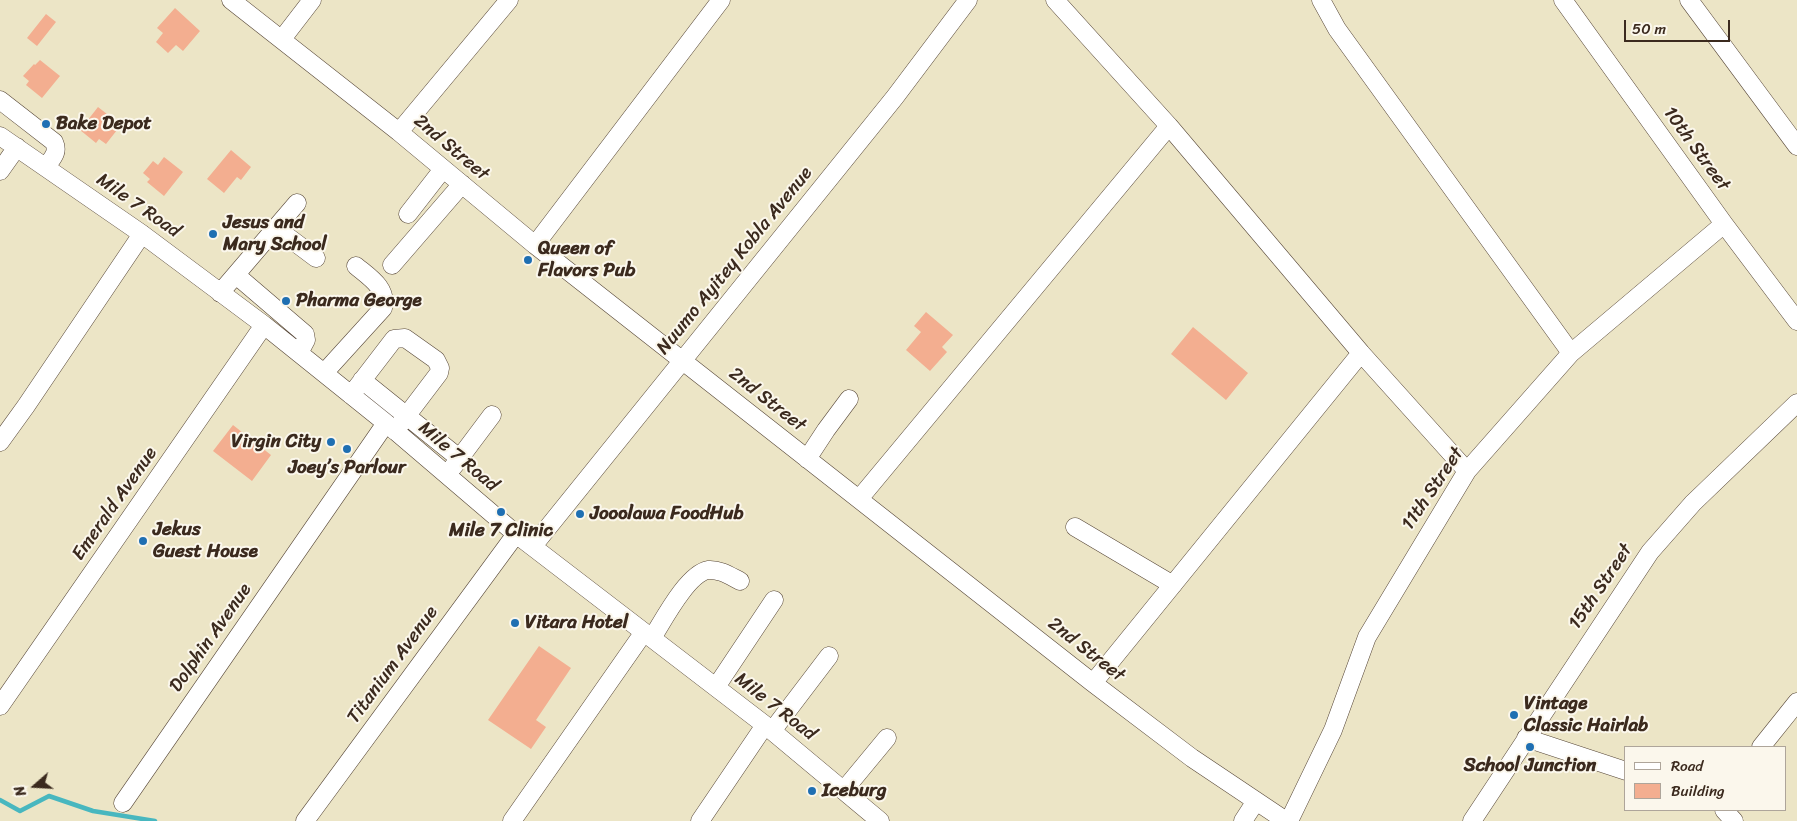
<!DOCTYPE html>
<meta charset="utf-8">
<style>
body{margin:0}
#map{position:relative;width:1797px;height:821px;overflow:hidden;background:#ece5c6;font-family:Sriracha,sans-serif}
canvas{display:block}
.legend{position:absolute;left:1624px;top:746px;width:162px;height:65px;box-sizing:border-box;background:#fbf7ec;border:1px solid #aea59a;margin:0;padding:6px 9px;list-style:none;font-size:15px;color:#3b2a1e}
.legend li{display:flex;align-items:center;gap:10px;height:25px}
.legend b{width:25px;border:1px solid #aea59a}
.north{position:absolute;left:10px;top:761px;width:50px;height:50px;-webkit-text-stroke:4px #fbf7ec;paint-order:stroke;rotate:251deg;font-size:14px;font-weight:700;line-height:20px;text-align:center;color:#3b2a1e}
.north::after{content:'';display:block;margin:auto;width:18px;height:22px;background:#3b2a1e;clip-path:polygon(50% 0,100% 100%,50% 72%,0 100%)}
.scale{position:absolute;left:1624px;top:20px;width:106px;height:22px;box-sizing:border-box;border:2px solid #3b2a1e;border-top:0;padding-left:6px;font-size:15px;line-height:18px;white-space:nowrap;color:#3b2a1e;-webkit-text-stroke:4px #fbf7ec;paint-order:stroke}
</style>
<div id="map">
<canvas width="1797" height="821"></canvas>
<ul class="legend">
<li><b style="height:6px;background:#fff"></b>Road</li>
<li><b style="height:14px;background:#f3ae90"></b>Building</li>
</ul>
<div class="north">N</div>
<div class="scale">50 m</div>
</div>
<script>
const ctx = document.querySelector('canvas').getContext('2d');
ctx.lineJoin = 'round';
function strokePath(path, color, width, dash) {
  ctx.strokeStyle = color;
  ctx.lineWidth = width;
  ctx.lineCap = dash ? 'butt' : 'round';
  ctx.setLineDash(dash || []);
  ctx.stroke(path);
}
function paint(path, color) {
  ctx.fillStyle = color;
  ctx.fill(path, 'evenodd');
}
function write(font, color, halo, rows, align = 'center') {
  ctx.font = font + ' Sriracha,sans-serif';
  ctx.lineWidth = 4;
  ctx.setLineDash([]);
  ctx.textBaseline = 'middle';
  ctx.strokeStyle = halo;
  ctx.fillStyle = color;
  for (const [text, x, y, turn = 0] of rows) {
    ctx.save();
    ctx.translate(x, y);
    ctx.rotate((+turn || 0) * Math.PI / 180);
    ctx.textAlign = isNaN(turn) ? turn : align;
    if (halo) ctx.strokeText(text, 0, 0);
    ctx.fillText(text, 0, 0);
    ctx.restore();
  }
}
const stream = new Path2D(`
 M0,800L20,811L49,796L93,811L155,821`);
const building = new Path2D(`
 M175,8L200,31L183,51L176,45L168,53L156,42L163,33L157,28Z
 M46,14L56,22L37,46L27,38Z
 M40,60L60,76L42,98L26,85L29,81L23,76L34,64L35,65Z
 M98,107L121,125L106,144L99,139L96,143L80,130Z
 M231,150L251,167L241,180L237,177L224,193L207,179Z
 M164,157L183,172L164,196L147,182L150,179L143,173L153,161L158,165Z
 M926,312L953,335L942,347L947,352L930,371L906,350L921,332L914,326Z
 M1193,327L1248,373L1226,400L1171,354Z
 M233,425L271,455L252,481L213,451Z
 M539,646L571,668L536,720L546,727L531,749L488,720Z`);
const minor = new Path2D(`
 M231,0L399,132L535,245L1093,683L1192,758L1286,821
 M1055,0L1169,126L1361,353L1467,471
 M1321,0L1337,29L1571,353
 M1563,0L1724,224L1797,321
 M1689,0L1797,146
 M282,39L312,0
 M0,100L54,142C59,153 52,158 46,167
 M399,132L509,0
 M0,136L142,234L264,325L386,423L516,534L765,725L880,821
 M0,171L17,147
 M408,214L443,169
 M276,228L316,258
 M535,245L721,0
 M392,265L462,184
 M236,275L305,334L306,340L299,353
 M220,293L297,203
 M324,373L383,308C388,288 369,277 356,266
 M362,380L459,458
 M351,395L394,339L405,338L436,360L440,368L439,373L395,431
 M0,442L26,406L142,234
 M807,459L826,430L849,399
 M453,467L492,415
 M859,499L1169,126
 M1075,527L1173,585
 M533,546L895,97L968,0
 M652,638C663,621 687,574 708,570C720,569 730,576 740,581
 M1093,683L1361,353
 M716,687L774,600
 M0,706L264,325
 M772,731L829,656
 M1526,738L1626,771
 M1761,747L1797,702
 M844,790L887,738
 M123,803L386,423
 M1724,810L1734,821
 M305,821L516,534
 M512,821L644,632
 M700,821L765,725
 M1243,821L1256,801
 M1289,821L1333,730L1367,637L1467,471L1571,353L1724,224
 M1472,821L1650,552L1693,503L1797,403`);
const markers = [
 [46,124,5,"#1f6fb2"],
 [213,234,5,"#1f6fb2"],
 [528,260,5,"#1f6fb2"],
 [286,301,5,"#1f6fb2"],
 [331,442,5,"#1f6fb2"],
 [347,449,5,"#1f6fb2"],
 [501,512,5,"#1f6fb2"],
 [580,514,5,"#1f6fb2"],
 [143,541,5,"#1f6fb2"],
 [515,623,5,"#1f6fb2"],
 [1514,715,5,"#1f6fb2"],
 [1530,747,5,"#1f6fb2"],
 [812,791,5,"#1f6fb2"]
];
const poiNames = [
 ["Bake Depot",56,124],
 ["Jesus and",223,223],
 ["Mary School",223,245],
 ["Queen of",538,249],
 ["Flavors Pub",538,271],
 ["Pharma George",296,301],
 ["Virgin City",321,442,"right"],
 ["Joey’s Parlour",347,468,"center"],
 ["Jooolawa FoodHub",590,514],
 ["Jekus",153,530],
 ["Guest House",153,552],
 ["Mile 7 Clinic",501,531,"center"],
 ["Vitara Hotel",525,623],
 ["Vintage",1524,704],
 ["Classic Hairlab",1524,726],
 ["School Junction",1530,766,"center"],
 ["Iceburg",822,791]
];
const streetNames = [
 ["2nd Street",451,148,40],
 ["10th Street",1696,149,54],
 ["Mile 7 Road",138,206,35],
 ["Nuumo Ayitey Kobla Avenue",735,261,-51],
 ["2nd Street",767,400,38],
 ["Mile 7 Road",458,457,40],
 ["11th Street",1433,489,-56],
 ["Emerald Avenue",115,504,-55],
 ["15th Street",1601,587,-56],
 ["Dolphin Avenue",211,638,-55],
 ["2nd Street",1086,650,38],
 ["Titanium Avenue",393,665,-54],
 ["Mile 7 Road",775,707,38]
];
strokePath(stream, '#48b7bf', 4.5);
paint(building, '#f3ae90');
strokePath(minor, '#564637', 19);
strokePath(minor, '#fff', 18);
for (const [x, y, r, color] of markers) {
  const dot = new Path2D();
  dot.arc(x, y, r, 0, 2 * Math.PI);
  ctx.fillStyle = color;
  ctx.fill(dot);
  strokePath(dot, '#fbf7ec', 2);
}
write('bold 19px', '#3b2a1e', '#fbf7ec', poiNames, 'left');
write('19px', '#3b2a1e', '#fbf7ec', streetNames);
</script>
